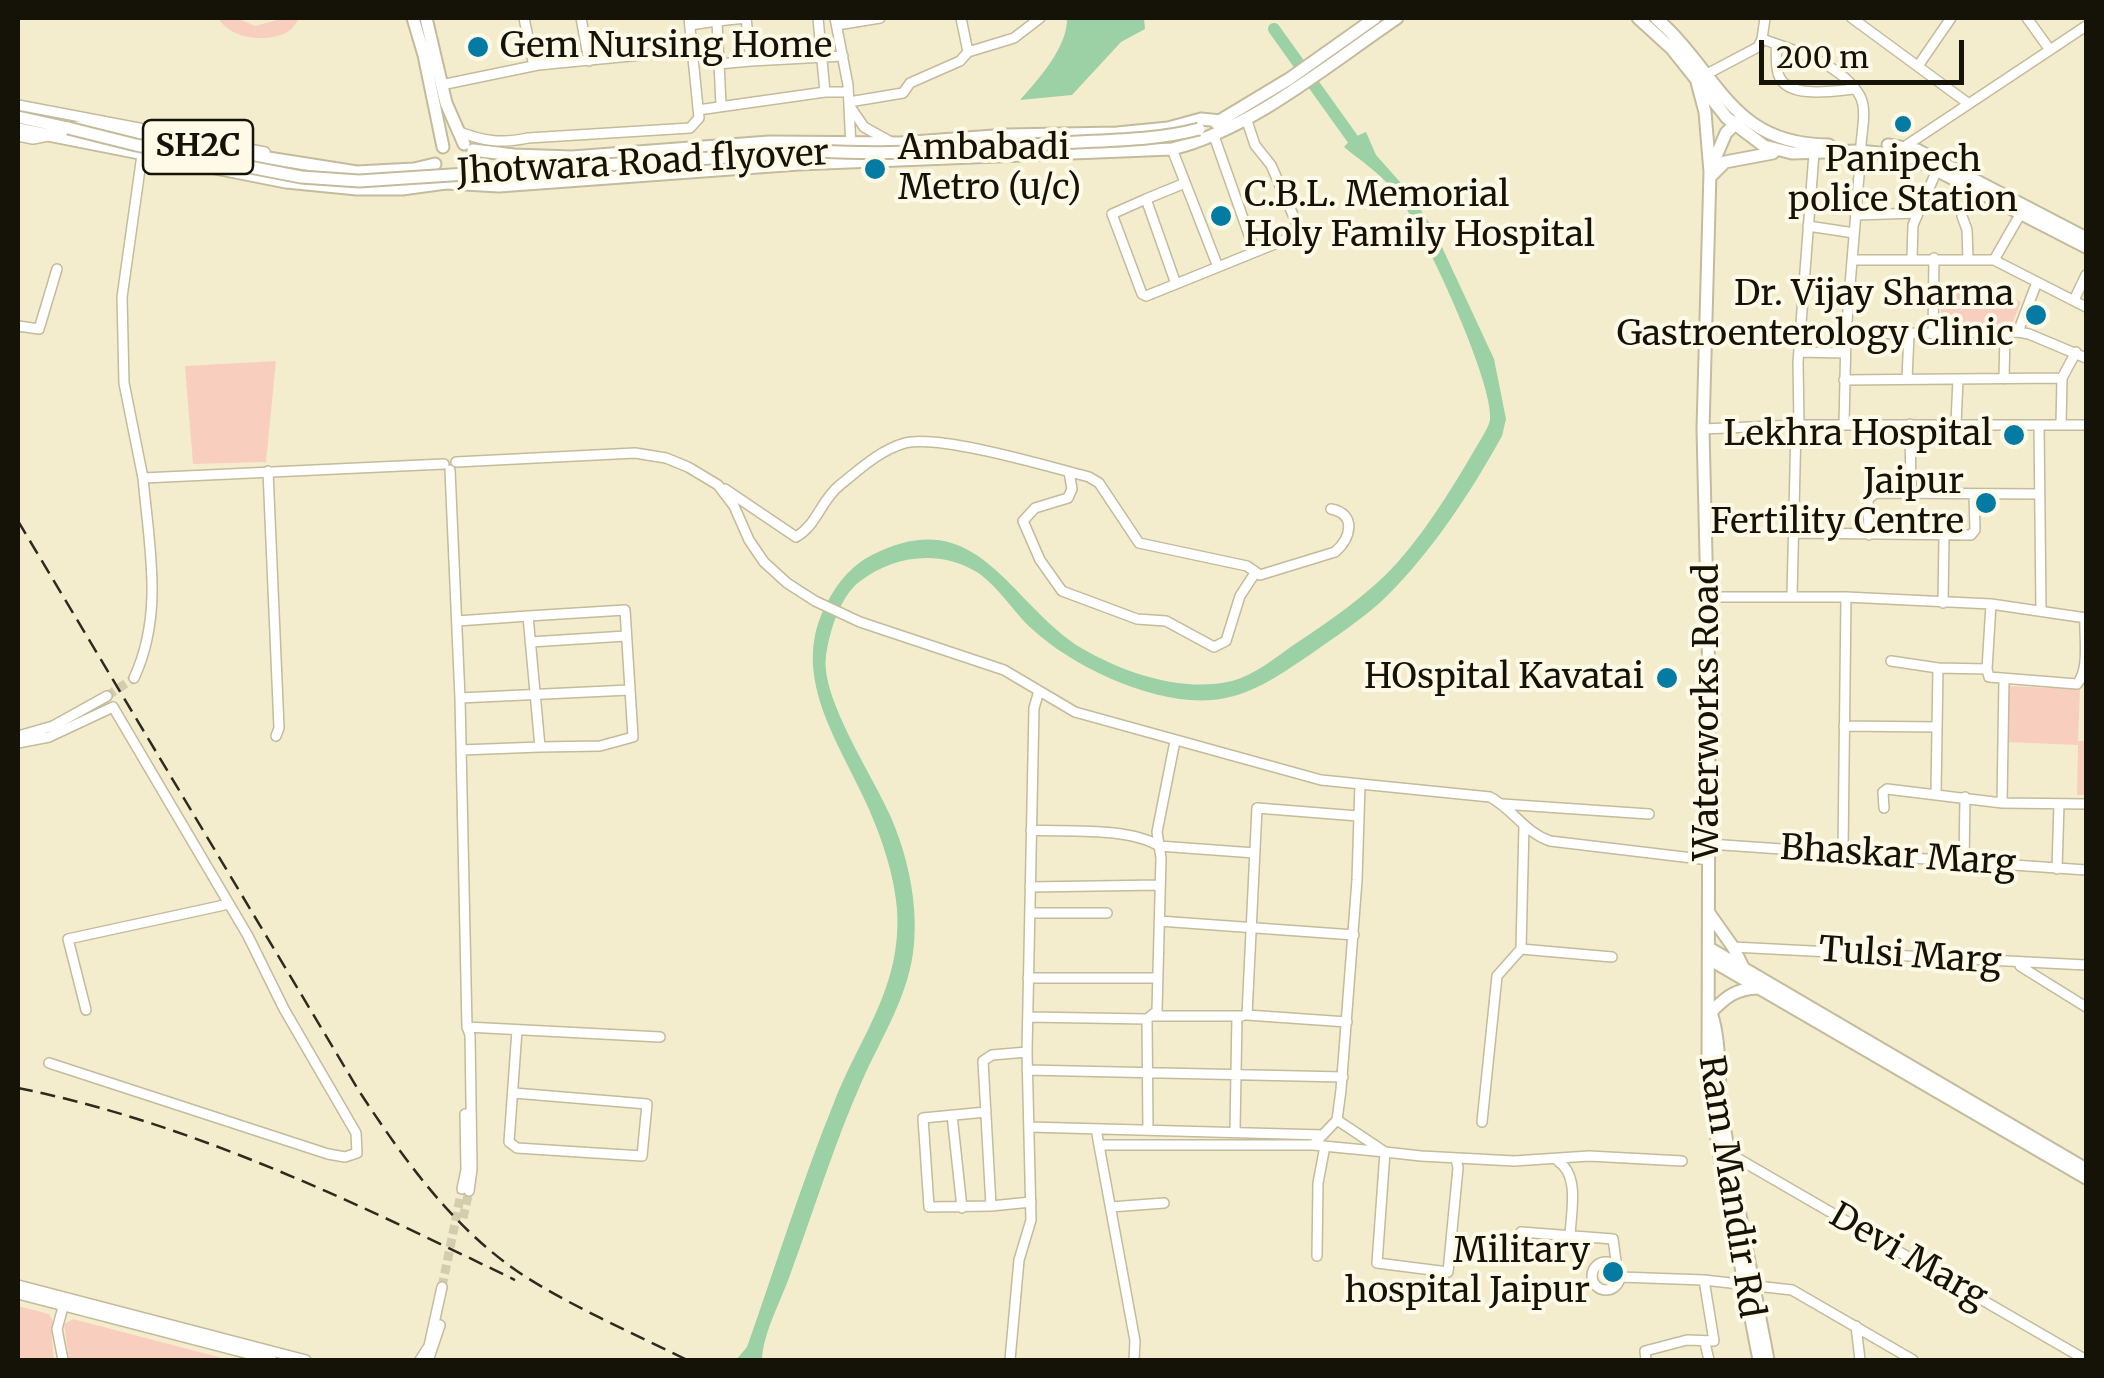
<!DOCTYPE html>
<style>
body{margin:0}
#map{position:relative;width:2104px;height:1378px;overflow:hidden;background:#f4edcd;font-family:Merriweather,serif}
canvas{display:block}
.frame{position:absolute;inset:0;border:20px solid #151207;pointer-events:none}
.scale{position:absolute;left:1759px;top:40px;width:205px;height:45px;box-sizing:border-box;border:5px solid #151207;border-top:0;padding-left:12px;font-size:30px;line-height:35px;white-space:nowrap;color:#151207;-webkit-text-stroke:8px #fefae7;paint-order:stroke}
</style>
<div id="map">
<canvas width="2104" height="1378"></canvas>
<div class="frame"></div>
<div class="scale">200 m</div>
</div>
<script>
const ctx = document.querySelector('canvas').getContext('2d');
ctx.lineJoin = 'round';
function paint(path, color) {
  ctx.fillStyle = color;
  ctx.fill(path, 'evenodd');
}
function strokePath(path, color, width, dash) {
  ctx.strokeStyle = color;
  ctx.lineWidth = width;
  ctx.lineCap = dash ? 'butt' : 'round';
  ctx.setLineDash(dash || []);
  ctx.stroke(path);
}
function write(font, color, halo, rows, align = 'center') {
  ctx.font = font + ' Merriweather,serif';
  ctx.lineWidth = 8;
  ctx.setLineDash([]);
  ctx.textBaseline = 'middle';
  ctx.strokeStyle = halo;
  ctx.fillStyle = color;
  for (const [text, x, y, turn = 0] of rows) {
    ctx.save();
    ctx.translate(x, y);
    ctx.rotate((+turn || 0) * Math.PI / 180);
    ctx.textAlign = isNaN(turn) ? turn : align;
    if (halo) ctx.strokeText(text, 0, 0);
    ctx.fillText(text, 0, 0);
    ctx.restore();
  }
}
const green = new Path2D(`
 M218,18H237L255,26L284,18H300C296,22 294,27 289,31C268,44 230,39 218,18Z
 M1942,285H1994L2021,302L2010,329L1940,326Z
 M276,361L266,462L193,464L185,366Z
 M2007,686L2080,689L2078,741H2086V795H2077L2078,745L2004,742Z
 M18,1306L49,1314L54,1323L52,1339L54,1360H18Z
 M73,1319L230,1360H69L64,1324Z`);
const water = new Path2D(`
 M1067,18H1144L1145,29L1121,42L1072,95L1020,100C1039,79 1068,46 1067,18Z
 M1366,132L1376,155L1408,191L1434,230L1494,359L1506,419L1502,436C1471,492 1433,550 1387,596C1363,619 1335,637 1308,656C1278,676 1249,697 1212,700C1155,705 1074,668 1032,629C1013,612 997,584 975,571C938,549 892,556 859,582C840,597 829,632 826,656C820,697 873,776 890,815C907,854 918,901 914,944C910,994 882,1036 862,1081C834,1144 814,1210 790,1275C781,1301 763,1333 762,1360H736L747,1347C776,1265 802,1181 835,1100C862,1033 902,986 897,909C894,874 882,839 868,807C839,741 787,674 828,601C838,582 852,565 872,555C979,500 1009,605 1083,649C1124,673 1184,693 1232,681C1255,675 1276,657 1295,644C1331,620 1368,595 1397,563C1431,525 1458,478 1484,434C1486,430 1489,425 1490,420C1495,384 1420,222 1395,192C1379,172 1362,162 1344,147L1352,138Z`);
const river = new Path2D(`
 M1274,29L1352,138`);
const minorTunnel = new Path2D(`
 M107,696L134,678
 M463,1218L469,1191
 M442,1287L462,1189`);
const minor = new Path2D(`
 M524,18L534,66
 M581,18L589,61
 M818,18L825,92
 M835,18L848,85L851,148
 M961,18L968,52
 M1852,18L1969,104
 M2027,18L2050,50
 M690,25L717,21
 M837,25L880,18
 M1762,39C1794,50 1842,64 1860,96C1867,109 1862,130 1861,145
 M1776,44C1777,54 1775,67 1779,76C1788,99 1834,91 1854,89
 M751,61L843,56
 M718,64L751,61L746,18
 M1918,66L1951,18
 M1707,74L1758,47L1762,39L1765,18
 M441,85L538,65L693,50
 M849,102L903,93L910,83L960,61L968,52L1014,38L1040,18
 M18,105L265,152
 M721,105L717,21L746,18
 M851,108L864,127L891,142
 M698,110L825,92H848
 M1246,118L1255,145L1271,165L1297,224V233L1292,237L1255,252
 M457,131C483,141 500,144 528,138L690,128L699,118L689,18
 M18,136L33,139L48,136
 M1172,149L1218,267
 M1901,149L2086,26
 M142,155L122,297L124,383L143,478
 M1146,199L1185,183
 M1856,215L1917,213
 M1962,216L1967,230L1968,259
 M1808,226L1854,233
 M1912,258L1913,225L1937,170
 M1852,260H1994L2086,307
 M1994,260L2021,213
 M1176,284L1146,296L1142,294L1112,214L1146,199L1176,284L1255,252L1214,136
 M2074,300L2086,275
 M18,326L39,329L57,269
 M2018,332L2037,282
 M1846,334L2018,332L2029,334L2086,358
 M1933,334L1934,258
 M1799,352L1845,353
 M1907,379L1909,334
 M2004,379L2005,333
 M1844,380L2062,378
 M1910,424L1911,493
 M1956,424L1958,379
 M1799,425L1798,363L1814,153
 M1844,425L1846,334L1861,151
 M2039,425L2041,610
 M2061,425L2062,378L2076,352
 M1703,429L1796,425H2086
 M456,462L635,453L666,458L688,467L718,485L734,506L749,540L764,562L787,583L815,601L860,622L1004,670L1075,712L1321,780L1490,797C1513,809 1524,832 1550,841L1709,860
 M450,470L460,698L467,1027L470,1035L472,1169L469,1191
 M268,471L279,728L276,736
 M1069,472L1072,489L1068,498L1035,508L1023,521L1040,560L1062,591L1137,619L1166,621L1214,647L1226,641L1240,596L1255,573
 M725,489L796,537C818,524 820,501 840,485C860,469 880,450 905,443C940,434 1050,467 1089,477L1099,483L1139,543L1247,566L1260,575L1335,552C1351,538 1357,514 1331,509
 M1794,533L1971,535L1975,530L1974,495
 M1869,535L1868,499L1876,493L2038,494
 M1708,597H1846L1991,604L2086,618
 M1792,597L1796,425
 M1943,603L1944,537
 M528,616L625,610L633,737L600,746L540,747
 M457,621L528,616L540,747L461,750
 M530,642L626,636
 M1891,661L1938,668
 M1987,669L1989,677L2077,684C2090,669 2084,637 2085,618
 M134,678C164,614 149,546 143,478L444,464
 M460,698L629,690
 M1844,726L1936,727
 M18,736L53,726L107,696
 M18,743L49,737L113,707L248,936L284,1009L356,1133L357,1153L345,1157L328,1154L49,1063
 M1936,793L1938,668L1987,669L1991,604
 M2002,803L2004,679
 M1502,804L1649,814
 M1884,808L1883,792L1887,789L2002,803L2086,804
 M1031,830C1067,832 1129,827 1159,846L1255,853
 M1709,844L2086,870
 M1843,852L1846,597
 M1964,863L1965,797
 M2057,869L2059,804
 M1030,887L1160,885
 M1030,913H1107
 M1159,921L1354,935
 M1733,947L2086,965
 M1521,949L1612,957
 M2020,966L2086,1007
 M1028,978H1158
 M86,1010L68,939L229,904
 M1153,1016H1242
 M1028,1017L1147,1019L1157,1011L1161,858L1157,832L1175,741
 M1147,1019L1148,1129
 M1347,1022L1247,1015L1257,808L1358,816
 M467,1027L660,1037
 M1027,1052L992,1055L983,1061L991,1206L1031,1202
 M1027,1070L1343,1077
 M514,1093L647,1104L642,1156L517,1148L509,1142L517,1030
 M986,1112L923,1118L929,1207L991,1206
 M952,1115L962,1208
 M1337,1120L1385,1152L1421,1156L1514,1161L1589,1156L1682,1161
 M1482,1122L1497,976L1521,949L1524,826
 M1029,1127L1323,1135
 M1096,1129L1135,1341L1134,1360
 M1235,1130L1237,1016
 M1099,1145H1313L1385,1152L1377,1263L1448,1272L1458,1168L1456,1158
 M1313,1145L1337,1120L1341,1090L1357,880L1360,784
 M1730,1154L2086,1360
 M1558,1161C1580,1176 1571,1211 1570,1236
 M462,1189L466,1170L465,1114
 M1111,1207L1164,1203
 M1521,1232L1613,1239L1617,1268
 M1317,1256L1318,1183L1325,1146
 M1592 1276a14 14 0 1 1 28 0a14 14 0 1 1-28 0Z
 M1620,1277L1704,1280L1714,1341L1687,1340L1645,1351L1646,1360
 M1704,1280L1792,1290L1913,1360
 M18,1285L306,1360
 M18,1294L272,1360
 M1856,1326L1860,1360
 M1705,1343L1709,1360
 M429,1358L440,1325
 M63,1360L57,1329L65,1300
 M420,1360L429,1346L442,1287
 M1010,1360L1019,1260L1031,1220L1027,1052L1034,708L1039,691`);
const major = new Path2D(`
 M413,18L424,55L443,147
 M426,18L446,103L464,144
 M1638,18L1672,49L1727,118L1764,146L1792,153L1859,151L1909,156L2086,247
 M1656,18C1720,74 1730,145 1829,145
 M1697,82L1705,112L1710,172L1703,429L1709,683L1708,1073L1718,1148L1759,1360
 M18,117L68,128L91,126L154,140L357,172L414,169L435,164
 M1216,123L1289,79L1375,18
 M18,129L286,182L357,189H402L446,183L499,186L799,164L1172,149C1252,129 1329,64 1397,18
 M1888,145L1917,150L2086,238
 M473,150L514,155L572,157L769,142L900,143L1007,135L1117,133L1168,128L1201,119L1221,121
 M1713,163L1726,133L1739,120
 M1710,177L1725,162L1773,153
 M1709,913L1733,947L1744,969
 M1709,948L2086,1169
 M1709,959L2086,1178
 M1711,1012C1722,1045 1717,1084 1723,1119C1736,1200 1753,1280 1768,1360
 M1711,1012C1726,997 1735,989 1758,988`);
const rail = new Path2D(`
 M18,521L359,1091C405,1161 456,1233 529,1279C579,1310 635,1334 687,1360
 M18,1088C192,1123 356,1203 515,1280`);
const majorBridge = new Path2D(`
 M68,128L136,145L301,177L359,181L819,151C900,156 979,149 1060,143C1106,140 1154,141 1199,129`);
const markers = [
 [478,47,12,"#037ba3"],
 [1903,124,10,"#037ba3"],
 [875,169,12,"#037ba3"],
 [1221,216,12,"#037ba3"],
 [2036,315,12,"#037ba3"],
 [2014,435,12,"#037ba3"],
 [1986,503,12,"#037ba3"],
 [1667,678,12,"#037ba3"],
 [1613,1272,12,"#037ba3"]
];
const shields = [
 [198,147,110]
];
const shieldNames = [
 ["SH2C",198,147]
];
const poiNames = [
 ["Gem Nursing Home",500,47,"left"],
 ["Ambabadi",898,149,"left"],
 ["Metro (u/c)",898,189,"left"],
 ["Panipech",1903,161,"center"],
 ["police Station",1903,201,"center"],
 ["C.B.L. Memorial",1244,196,"left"],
 ["Holy Family Hospital",1244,236,"left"],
 ["Dr. Vijay Sharma",2014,295],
 ["Gastroenterology Clinic",2014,335],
 ["Lekhra Hospital",1992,435],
 ["Jaipur",1964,483],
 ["Fertility Centre",1964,523],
 ["HOspital Kavatai",1644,678],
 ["Military",1590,1252],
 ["hospital Jaipur",1590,1292]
];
const streetNames = [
 ["Jhotwara Road flyover",643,164,-3],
 ["Waterworks Road",1708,712,-90],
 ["Bhaskar Marg",1898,857,4],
 ["Tulsi Marg",1910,957,4],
 ["Ram Mandir Rd",1730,1187,81],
 ["Devi Marg",1908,1257,30]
];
paint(green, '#f8cfbf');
paint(water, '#9bd1a4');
strokePath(river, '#9bd1a4', 12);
strokePath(minorTunnel, '#d3ccaf', 9, [9, 4.5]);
strokePath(minor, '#c3bb9c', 12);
strokePath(major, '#c3bb9c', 15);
strokePath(minor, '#fff', 9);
strokePath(major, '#fff', 11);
strokePath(rail, '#2e2a1d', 2.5, [15, 8]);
strokePath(majorBridge, '#c3bb9c', 15, []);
strokePath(majorBridge, '#fff', 11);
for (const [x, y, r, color] of markers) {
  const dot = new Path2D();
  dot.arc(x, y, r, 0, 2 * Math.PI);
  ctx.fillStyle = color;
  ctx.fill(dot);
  strokePath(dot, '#fefae7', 4);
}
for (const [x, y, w] of shields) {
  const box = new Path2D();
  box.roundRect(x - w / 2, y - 27, w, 54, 8);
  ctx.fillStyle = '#fefae7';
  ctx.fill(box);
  strokePath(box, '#151207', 2.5);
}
write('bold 32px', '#151207', null, shieldNames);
write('35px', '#151207', '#fefae7', poiNames, 'right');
write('35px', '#151207', '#fefae7', streetNames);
</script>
